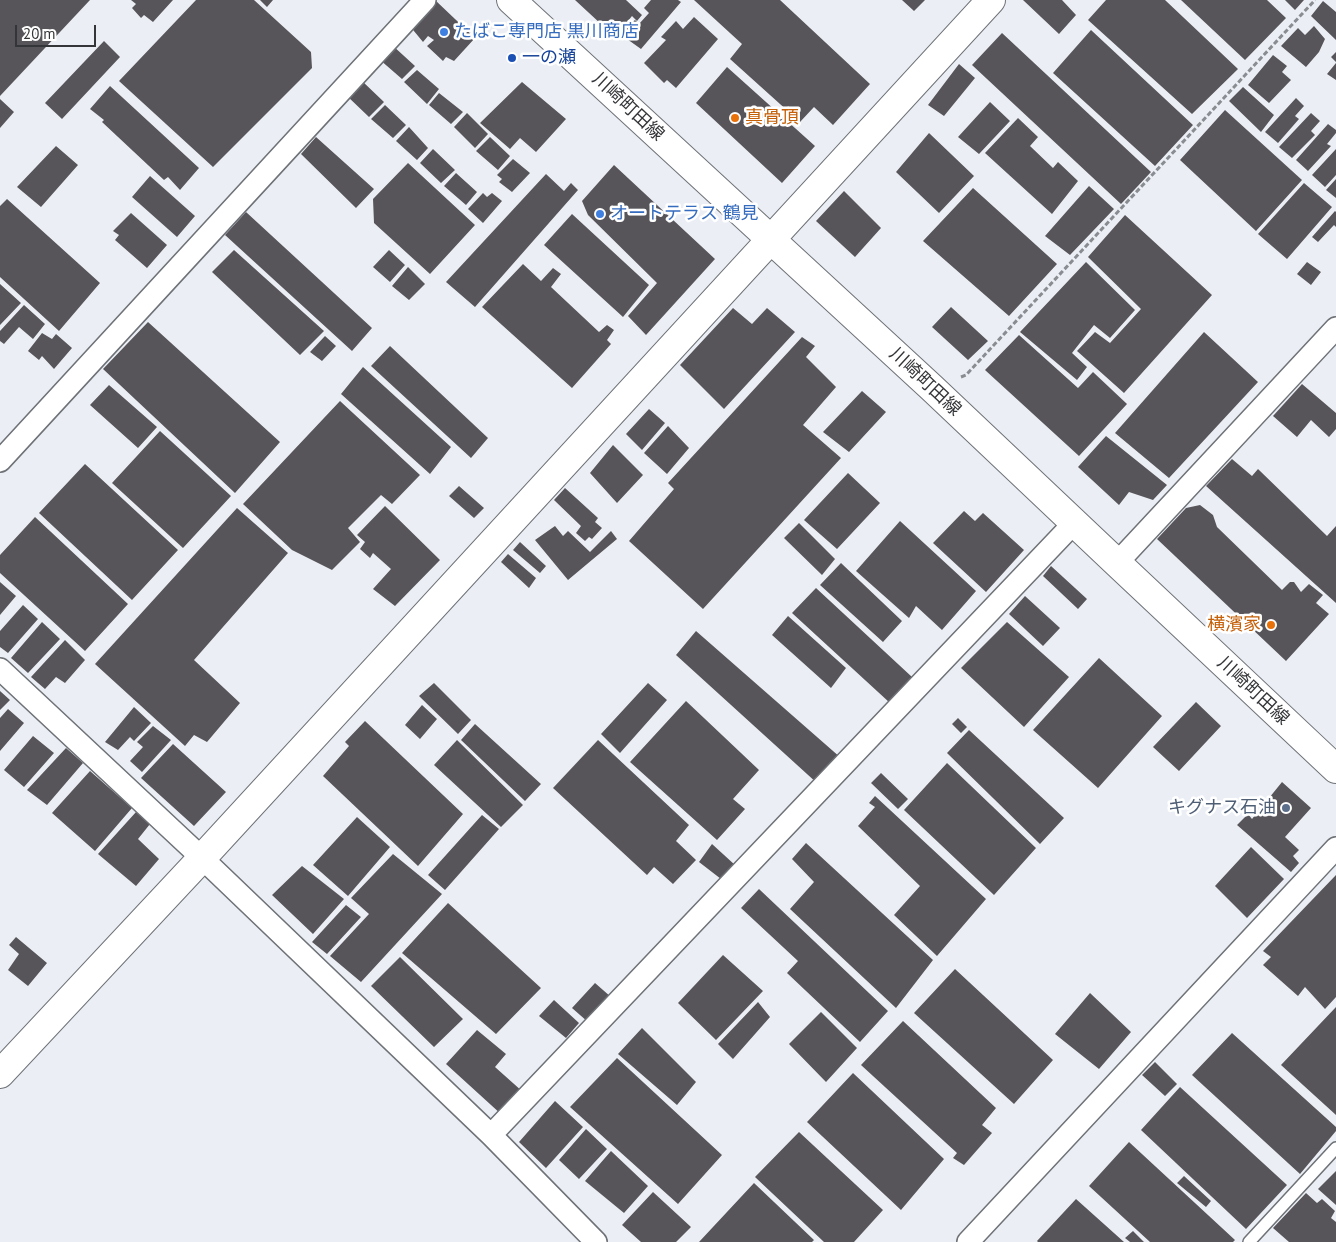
<!DOCTYPE html>
<meta charset="utf-8">
<style>
body{margin:0}
#map{position:relative;width:1336px;height:1242px;overflow:hidden;background:#ebeff5;font-family:"PT Sans",sans-serif}
canvas{display:block}
.scale{position:absolute;left:15px;top:25px;width:81px;height:22px;box-sizing:border-box;border:2px solid #343538;border-top:0;padding-left:6px;font-size:15px;line-height:18px;white-space:nowrap;color:#343538;-webkit-text-stroke:4px #fff;paint-order:stroke}
</style>
<div id="map">
<canvas width="1336" height="1242"></canvas>
<div class="scale">20 m</div>
</div>
<script>
const ctx = document.querySelector('canvas').getContext('2d');
ctx.lineJoin = 'round';
function paint(path, color) {
  ctx.fillStyle = color;
  ctx.fill(path, 'evenodd');
}
function strokePath(path, color, width, dash) {
  ctx.strokeStyle = color;
  ctx.lineWidth = width;
  ctx.lineCap = dash ? 'butt' : 'round';
  ctx.setLineDash(dash || []);
  ctx.stroke(path);
}
function write(font, color, halo, rows, align = 'center') {
  ctx.font = font + ' "PT Sans","Noto Sans JP",sans-serif';
  ctx.lineWidth = 5;
  ctx.setLineDash([]);
  ctx.textBaseline = 'middle';
  ctx.strokeStyle = halo;
  ctx.fillStyle = color;
  for (const [text, x, y, turn = 0] of rows) {
    ctx.save();
    ctx.translate(x, y);
    ctx.rotate((+turn || 0) * Math.PI / 180);
    ctx.textAlign = isNaN(turn) ? turn : align;
    if (halo) ctx.strokeText(text, 0, 0);
    ctx.fillText(text, 0, 0);
    ctx.restore();
  }
}
const building = new Path2D(`
 M0,0H90L0,96Z
 M131,0H173L153,22L144,15L141,18L132,8L136,4Z
 M196,0H254L311,52L312,68L213,167L119,81Z
 M260,0H273L267,7Z
 M435,0L475,38L454,61L446,57L443,61L427,46L434,40L428,36L423,42L409,25Z
 M575,0H626L642,15L637,21L632,16L615,37Z
 M651,0H678L681,2L641,49L620,34L635,20L639,24L649,13L644,8Z
 M694,0H780L870,84L833,125L814,107L800,122L730,59L742,44Z
 M902,0H925L914,11Z
 M1023,0H1062L1076,15L1059,34Z
 M1106,0H1165L1238,69L1192,114L1088,20Z
 M1181,0H1267L1286,18L1245,60Z
 M1285,0H1304L1295,10Z
 M1323,1L1336,12V40L1311,16Z
 M694,17L718,39L676,88L667,80L664,83L644,63L666,40L661,37L676,21L683,29Z
 M1314,26L1325,39L1319,52L1306,67L1281,46L1298,28L1305,35Z
 M1091,30L1193,125L1155,166L1053,73Z
 M1002,33L1151,172L1121,204L972,65Z
 M104,41L120,57L62,119L45,103Z
 M392,45L415,66L402,79L379,59Z
 M1336,52V62L1331,57Z
 M1273,55L1287,66L1282,72L1291,80L1269,103L1248,85Z
 M1336,63V80L1327,74Z
 M959,64L975,78L944,116L928,105Z
 M727,67L815,146L782,183L696,103Z
 M417,70L439,89L427,104L404,82Z
 M361,80L384,102L369,117L346,95Z
 M522,82L566,119L536,152L520,138L510,149L480,123Z
 M110,86L199,168L180,190L168,177L164,180L102,122L104,120L90,109Z
 M1243,87L1274,115L1261,132L1229,101Z
 M439,93L463,112L451,124L429,105Z
 M1296,98L1304,106L1295,116L1299,119L1278,143L1265,132Z
 M0,99L14,112L0,128Z
 M990,102L1010,121L979,154L958,137Z
 M385,105L406,125L393,138L371,119Z
 M1225,110L1302,180L1256,231L1180,160Z
 M467,113L488,134L475,148L454,127Z
 M1311,113L1320,121L1311,131L1315,135L1292,158L1279,147Z
 M1018,118L1038,137L1030,146L1053,168L1058,162L1078,181L1052,214L985,153Z
 M1328,124L1336,130V133L1327,144L1331,146L1308,171L1296,160Z
 M409,127L428,148L417,160L396,141Z
 M929,133L974,176L939,213L896,172Z
 M316,137L374,189L356,208L301,154Z
 M490,137L510,156L498,170L476,151Z
 M56,146L78,165L41,207L17,187Z
 M433,149L455,170L441,183L420,163Z
 M1336,149V175L1325,187L1312,175Z
 M513,159L530,173L512,192L499,182L502,179L497,175Z
 M408,163L475,225L430,274L374,223L373,199Z
 M614,165L715,259L646,335L628,316L657,283L588,215L582,201Z
 M456,173L477,192L466,205L444,186Z
 M546,174L564,191L571,183L578,190L475,307L446,282Z
 M150,176L195,216L177,237L132,197Z
 M1336,179V198L1326,190Z
 M1304,183L1332,207L1287,259L1258,234Z
 M1089,186L1114,209L1070,255L1045,236Z
 M973,188L1057,264L1009,316L923,241Z
 M844,191L881,228L855,257L816,221Z
 M483,193L487,197L492,193L502,201L483,223L468,209Z
 M7,199L100,283L59,331L0,277V206Z
 M1335,211L1336,212V227L1334,225L1318,242L1312,237Z
 M246,212L372,328L352,351L225,235Z
 M131,213L167,245L147,268L115,240L119,235L113,231Z
 M572,214L649,285L623,317L544,245Z
 M1125,215L1212,295L1124,393L1077,351L1095,332L1110,343L1141,309L1088,257Z
 M234,250L324,331L300,355L212,272Z
 M389,250L405,265L390,282L373,267Z
 M1086,262L1135,310L1110,338L1094,325L1072,353L1087,367L1077,380L1020,332Z
 M1307,262L1321,272L1311,285L1297,274Z
 M523,264L541,281L553,268L561,274L551,287L599,332L607,325L614,330L607,340L611,344L572,388L482,307Z
 M408,267L425,284L409,300L392,286Z
 M0,284L21,303L0,325Z
 M24,305L45,324L33,339L19,327L4,344L0,341V331Z
 M951,307L988,341L968,360L932,327Z
 M733,308L752,324L767,308L795,332L724,409L680,365Z
 M148,322L280,442L235,493L103,369Z
 M1204,332L1258,382L1169,478L1115,433Z
 M42,333L52,339L56,334L72,348L54,369L42,356L39,360L28,351Z
 M1019,335L1078,388L1093,372L1127,404L1079,456L985,370Z
 M325,336L336,346L322,361L310,352Z
 M802,337L815,346L806,357L836,387L803,425L841,458L703,609L629,541L674,489L668,483Z
 M390,346L488,438L471,458L371,366Z
 M363,367L451,447L430,474L341,394Z
 M1302,384L1336,413V429L1329,437L1311,420L1297,437L1273,416Z
 M109,385L157,427L138,448L90,405Z
 M862,391L886,412L849,452L823,432Z
 M340,401L420,475L392,504L381,495L348,528L360,542L332,570L292,550L243,504Z
 M649,409L665,423L642,450L626,434Z
 M668,426L689,448L667,474L644,453Z
 M160,431L231,496L183,548L112,483Z
 M1106,436L1167,485L1153,500L1129,492L1119,505L1078,467Z
 M613,445L643,475L617,503L590,473Z
 M1232,459L1252,476L1258,469L1327,536L1336,526V603L1206,486Z
 M85,464L178,550L132,600L39,513Z
 M848,473L880,503L837,549L804,520Z
 M459,486L484,508L474,518L449,496Z
 M565,488L598,518L595,522L602,528L592,539L589,537L585,541L576,533L581,526L554,500Z
 M1200,505L1213,515L1217,527L1282,590L1290,582H1294L1301,592L1309,584L1323,595L1316,603L1329,614L1286,661L1157,539L1186,508Z
 M385,506L440,560L395,606L373,589L391,569L373,553L370,558L360,549L365,542L357,535Z
 M237,508L288,553L194,660L240,703L207,742L194,735L185,746L95,664Z
 M964,511L975,521L983,513L1024,550L986,592L933,543Z
 M35,517L128,604L85,651L0,573V555Z
 M900,521L976,591L942,630L916,606L909,618L856,571Z
 M799,523L835,559L822,575L784,538Z
 M555,526L563,536L568,531L590,552L611,531L617,539L568,580L535,540Z
 M520,542L546,566L540,573L513,550Z
 M508,554L536,578L529,588L501,562Z
 M841,563L902,621L883,642L820,585Z
 M1051,566L1087,599L1078,609L1043,576Z
 M0,582L16,596L0,615Z
 M816,588L912,677L890,703L792,613Z
 M1025,596L1060,628L1043,646L1009,614Z
 M23,605L38,619L8,653L0,647V631Z
 M788,616L846,668L831,688L772,635Z
 M42,622L60,639L28,673L11,658Z
 M1007,622L1069,677L1024,727L961,668Z
 M696,631L841,758L818,784L676,655Z
 M65,640L85,660L65,683L56,677L45,689L31,677Z
 M1099,658L1162,716L1098,788L1033,730Z
 M434,683L471,720L458,734L419,696Z
 M648,683L667,700L620,753L601,734Z
 M0,691L10,700L0,710Z
 M686,701L759,770L733,799L745,809L717,840L630,762Z
 M1196,702L1221,726L1179,771L1153,747Z
 M422,705L437,719L420,739L405,725Z
 M134,707L151,723L134,741L130,737L118,750L105,742Z
 M8,709L24,723L0,751V718Z
 M958,718L967,727L961,733L952,724Z
 M365,721L463,814L418,866L323,776L349,746L345,742Z
 M475,724L541,784L525,801L461,740Z
 M153,726L171,740L142,772L130,761L143,747L137,742Z
 M969,730L1064,818L1040,844L947,753Z
 M33,736L54,753L24,787L4,770Z
 M457,740L523,805L501,827L434,765Z
 M598,740L689,825L676,841L696,860L673,884L654,867L647,875L553,788Z
 M173,744L226,792L194,826L141,778Z
 M66,748L83,763L47,805L27,790Z
 M947,763L1036,848L994,895L904,810Z
 M90,771L132,808L95,851L52,813Z
 M881,773L908,799L898,809L871,783Z
 M1282,782L1311,808L1285,837L1299,850L1293,856L1299,863L1291,872L1237,825L1248,814L1252,819Z
 M875,796L986,899L937,956L894,915L920,886L858,826L875,807L869,803Z
 M136,812L150,824L138,839L159,859L136,886L98,854Z
 M482,815L499,829L445,890L428,875Z
 M357,817L390,847L348,896L313,865Z
 M806,843L933,960L896,1008L790,909L814,882L792,859Z
 M712,844L735,865L721,879L699,862Z
 M1251,847L1284,879L1247,918L1215,886Z
 M393,854L442,894L361,982L330,956L369,914L351,898Z
 M302,866L344,899L313,934L272,895Z
 M1336,875V997L1325,1009L1305,987L1298,996L1263,965L1271,957L1263,951Z
 M759,889L888,1011L860,1042L787,973L798,961L741,908Z
 M448,903L541,988L496,1034L402,953Z
 M346,905L361,917L327,954L312,942Z
 M16,937L47,963L28,986L8,970L19,954L9,945Z
 M723,955L763,991L716,1040L678,1003Z
 M400,957L463,1019L434,1047L371,986Z
 M955,969L1053,1060L1014,1104L914,1013Z
 M595,983L611,997L588,1022L572,1008Z
 M1090,993L1131,1032L1099,1069L1055,1034Z
 M554,1000L579,1023L566,1038L539,1016Z
 M758,1002L770,1017L733,1059L718,1044Z
 M1336,1007V1115L1281,1065Z
 M821,1012L857,1048L826,1082L789,1044Z
 M903,1021L996,1108L982,1125L992,1133L964,1165L953,1158L957,1153L861,1065Z
 M642,1028L696,1082L677,1105L618,1054Z
 M477,1030L506,1054L495,1067L523,1092L502,1115L446,1064Z
 M1232,1033L1336,1127V1131L1300,1174L1192,1075Z
 M617,1058L722,1155L678,1204L570,1107Z
 M1155,1062L1177,1084L1165,1096L1142,1075Z
 M853,1073L944,1159L901,1210L807,1122Z
 M1180,1087L1287,1185L1246,1229L1141,1130Z
 M555,1101L583,1127L546,1168L519,1142Z
 M586,1129L607,1149L579,1179L559,1160Z
 M799,1132L883,1210L854,1242H824L755,1177Z
 M1129,1142L1235,1240L1233,1242H1150L1089,1186Z
 M611,1151L648,1186L624,1213L585,1181Z
 M1336,1171V1205L1318,1189Z
 M1184,1176L1211,1201L1206,1207L1177,1183Z
 M754,1183L814,1240L812,1242H699Z
 M653,1192L691,1227L676,1242H641L622,1225Z
 M1306,1193L1317,1203L1322,1199L1335,1211L1331,1218L1336,1222V1242H1289L1273,1228Z
 M1076,1199L1124,1242H1038L1037,1241Z
 M1133,1231L1144,1242H1130L1125,1238Z`);
const path = new Path2D(`
 M961,377L966,375L1315,0`);
const lane = new Path2D(`
 M1249,1242L1336,1148`);
const street = new Path2D(`
 M0,461L425,0
 M1117,563L1336,328
 M0,669L202,858L491,1135L596,1242
 M491,1135L1074,523
 M968,1242L1336,848`);
const secondary = new Path2D(`
 M511,0L932,388L1117,563L1336,769
 M0,1074L202,858L991,0`);
const markers = [
 [444,32,5,"#3f7fe0"],
 [512,58,5,"#1a4fb4"],
 [735,118,5,"#e8710a"],
 [600,214,5,"#3f7fe0"],
 [1271,625,5,"#e8710a"],
 [1286,808,5,"#5c6f8a"]
];
const shopNames = [
 ["たばこ専門店 黒川商店",454,32],
 ["オートテラス 鶴見",610,214]
];
const transitNames = [
 ["一の瀬",522,58]
];
const streetNames = [
 ["川崎町田線",628,107,43],
 ["川崎町田線",925,382,43],
 ["川崎町田線",1253,691,43]
];
const foodNames = [
 ["真骨頂",745,118],
 ["横濱家",1261,625,"right"]
];
const serviceNames = [
 ["キグナス石油",1276,808]
];
paint(building, '#57555a');
strokePath(lane, '#6e7277', 14);
strokePath(street, '#6e7277', 24);
strokePath(secondary, '#6e7277', 30);
strokePath(path, '#898c90', 3, [5, 2.5]);
strokePath(lane, '#fff', 11);
strokePath(street, '#fff', 21);
strokePath(secondary, '#fff', 28);
for (const [x, y, r, color] of markers) {
  const dot = new Path2D();
  dot.arc(x, y, r, 0, 2 * Math.PI);
  ctx.fillStyle = color;
  ctx.fill(dot);
  strokePath(dot, '#fff', 2);
}
write('18px', '#366cbe', '#fff', shopNames, 'left');
write('18px', '#164399', '#fff', transitNames, 'left');
write('18px', '#343538', '#fff', streetNames);
write('18px', '#c56008', '#fff', foodNames, 'left');
write('18px', '#4e5e75', '#fff', serviceNames, 'right');
</script>
